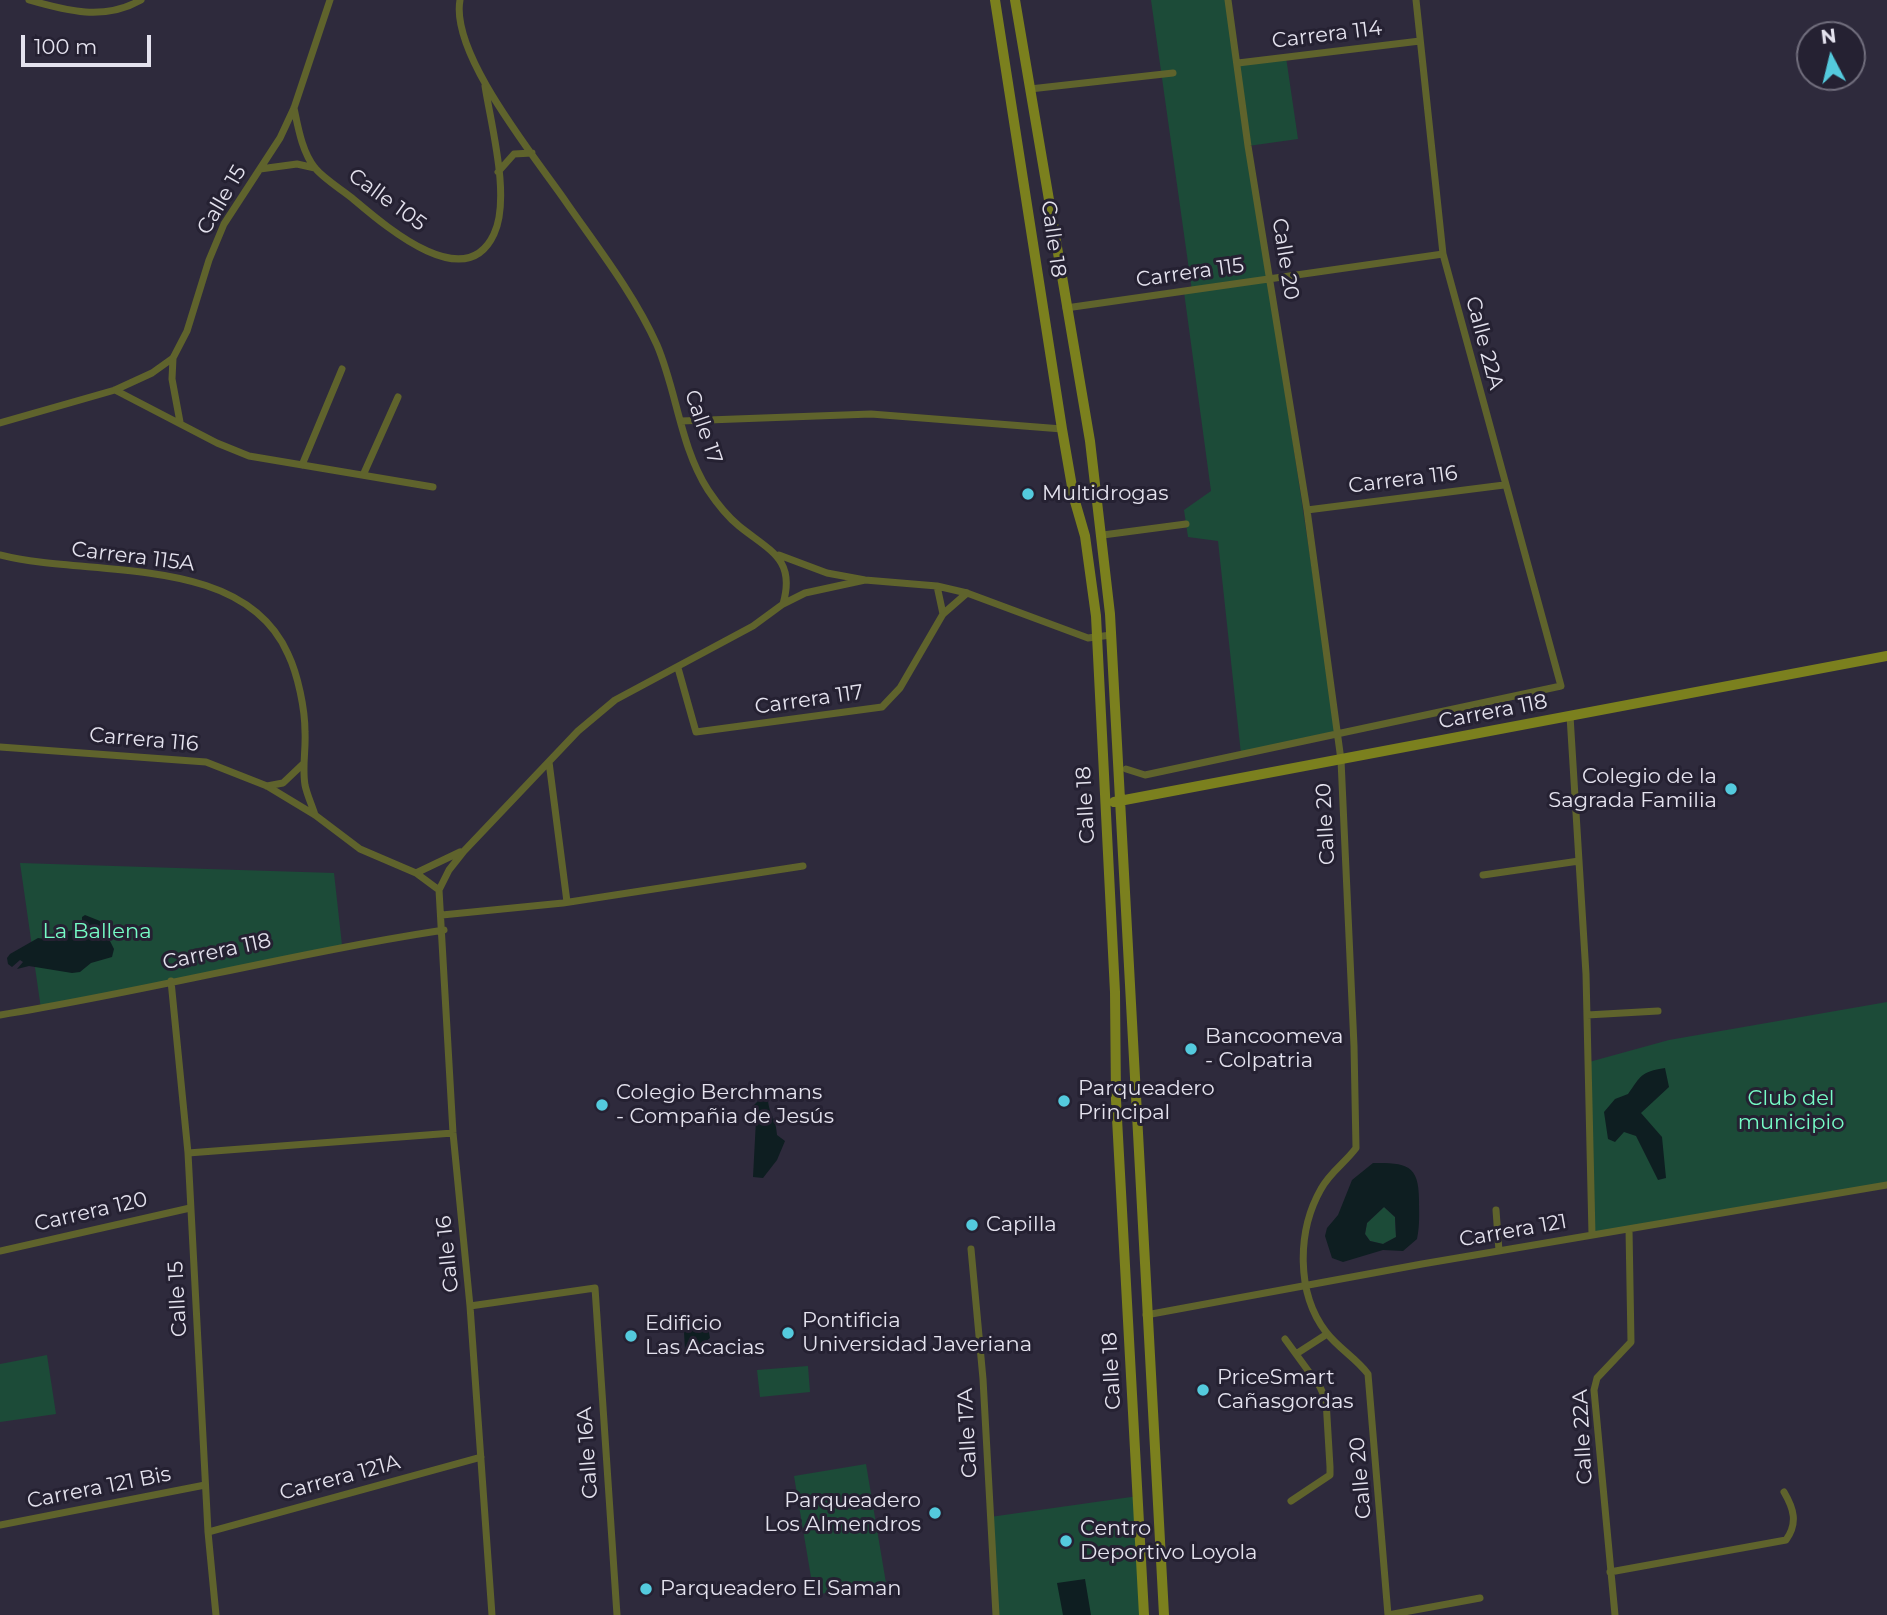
<!DOCTYPE html>
<meta charset="utf-8">
<style>
body{margin:0}
#map{position:relative;width:1887px;height:1615px;overflow:hidden;background:#2e2a3c;font-family:Montserrat,sans-serif}
canvas{display:block}
.north{position:absolute;left:1796px;top:21px;width:70px;height:70px;box-sizing:border-box;background:#252132;border:2px solid #716e7d;border-radius:50%;rotate:353deg;font-size:19px;font-weight:700;line-height:28px;text-align:center;color:#e4e2ee}
.north::after{content:'';display:block;margin:auto;width:24px;height:32px;background:#54cadd;clip-path:polygon(50% 0,100% 100%,50% 72%,0 100%)}
.scale{position:absolute;left:21px;top:35px;width:130px;height:32px;box-sizing:border-box;border:4px solid #e4e2ee;border-top:0;padding-left:9px;font-size:21px;line-height:24px;white-space:nowrap;color:#e4e2ee;-webkit-text-stroke:5px #252132;paint-order:stroke}
</style>
<div id="map">
<canvas width="1887" height="1615"></canvas>
<div class="north">N</div>
<div class="scale">100 m</div>
</div>
<script>
const ctx = document.querySelector('canvas').getContext('2d');
ctx.lineJoin = 'round';
function paint(path, color) {
  ctx.fillStyle = color;
  ctx.fill(path, 'evenodd');
}
function strokePath(path, color, width, dash) {
  ctx.strokeStyle = color;
  ctx.lineWidth = width;
  ctx.lineCap = dash ? 'butt' : 'round';
  ctx.setLineDash(dash || []);
  ctx.stroke(path);
}
function write(font, color, halo, rows, align = 'center') {
  ctx.font = font + ' Montserrat,sans-serif';
  ctx.lineWidth = 6;
  ctx.setLineDash([]);
  ctx.textBaseline = 'middle';
  ctx.strokeStyle = halo;
  ctx.fillStyle = color;
  for (const [text, x, y, turn = 0] of rows) {
    ctx.save();
    ctx.translate(x, y);
    ctx.rotate((+turn || 0) * Math.PI / 180);
    ctx.textAlign = isNaN(turn) ? turn : align;
    if (halo) ctx.strokeText(text, 0, 0);
    ctx.fillText(text, 0, 0);
    ctx.restore();
  }
}
const green = new Path2D(`
 M1151,0H1228L1238,63L1286,57L1298,139L1248,146L1337,735L1241,754L1218,541L1188,537L1184,510L1211,491L1184,292L1192,291Z
 M20,863L334,873L342,945L41,1009Z
 M1887,1002V1185L1592,1235L1589,1062L1669,1040Z
 M1384,1207L1395,1217L1396,1237L1383,1244L1370,1241L1365,1234L1367,1223Z
 M47,1355L56,1414L0,1422V1364Z
 M808,1366L810,1392L760,1397L757,1370Z
 M866,1464L886,1583L814,1595L794,1476Z
 M1138,1496L1144,1615H996L990,1517Z`);
const water = new Path2D(`
 M85,915L100,921L114,949L112,957L91,963L80,972L72,973L29,966L17,969L23,962L20,960L12,967L8,964L7,958L10,954L38,938L53,940L63,933L82,927V917Z
 M1665,1068L1669,1087L1641,1113L1662,1137L1666,1178L1658,1180L1636,1136L1624,1132L1615,1142L1608,1139L1604,1112L1615,1099L1628,1094C1641,1076 1640,1072 1665,1068Z
 M760,1099L768,1100C769,1115 776,1117 777,1135L785,1141L777,1160L763,1178L753,1177L756,1120L752,1107Z
 M1373,1163C1406,1163 1419,1164 1419,1200C1419,1213 1420,1225 1417,1239L1403,1251L1383,1250L1343,1262L1332,1258L1325,1236L1327,1228L1338,1215L1352,1180ZM1384,1207L1395,1217L1396,1237L1383,1244L1370,1241L1365,1234L1367,1223Z
 M701,1324L708,1327L710,1338L694,1351L685,1350L684,1332L690,1326Z
 M1085,1579L1091,1615H1063L1057,1583Z`);
const street = new Path2D(`
 M29,0C67,11 104,21 141,0
 M460,0C450,54 535,157 566,202C598,248 634,294 657,345C677,392 680,446 708,490C716,502 728,517 739,526C770,551 796,559 783,604
 M1228,0L1248,146L1307,510L1341,760L1354,1046L1356,1148C1345,1163 1330,1172 1321,1189C1297,1231 1296,1293 1326,1332C1338,1348 1356,1358 1368,1374L1388,1615
 M1238,63L1420,41
 M1030,89L1173,73
 M294,108C298,127 302,152 315,168C324,179 341,189 352,198C383,224 465,297 494,234C511,198 491,125 485,86
 M260,169L297,164L315,168
 M498,172L514,154L532,153
 M1066,308L1443,254
 M173,358L172,379L180,422
 M115,390L217,443L249,456L433,487
 M681,421L871,414L1062,429
 M0,423L115,390L152,373L173,358L187,331L209,260L224,224L280,138L294,108L330,0
 M302,465L342,369
 M364,473L398,397
 M1307,510L1504,485
 M1103,535L1186,524
 M0,555C90,578 243,552 288,654C298,675 305,709 305,732C306,750 302,767 305,785C307,795 312,805 315,815
 M779,555L827,573L865,580L937,586L967,593L1088,638L1111,635
 M937,586L943,614
 M678,668L696,732L882,707L900,688L943,614L967,593
 M1570,716L1586,974L1592,1235
 M0,747L206,762L267,786L315,815L360,849L416,873L439,890
 M549,762L567,902
 M1126,769L1145,775L1561,686L1443,254L1416,0
 M267,786L283,783L303,764
 M416,873L460,852
 M1483,875L1579,861
 M439,890L453,1133L470,1306L492,1615
 M439,890L449,870L464,851L578,731L615,700L753,626L783,604L805,593L865,580
 M442,915L563,903L803,866
 M171,981L188,1153L208,1532L216,1615
 M0,1015C149,991 294,953 444,930
 M1587,1015L1658,1011
 M188,1153L453,1133
 M1496,1210L1499,1251
 M971,1249L983,1379L996,1615
 M0,1251L190,1208
 M470,1306L595,1288L617,1615
 M1146,1315L1422,1264L1887,1185
 M1285,1339L1320,1387L1326,1400L1330,1467V1475L1291,1501
 M1296,1354L1327,1334
 M0,1525L205,1485
 M208,1532L481,1457
 M1610,1572L1786,1540C1798,1523 1794,1509 1784,1492
 M1388,1615L1480,1598
 M1615,1615L1594,1390L1597,1378L1631,1342L1629,1229`);
const secondary = new Path2D(`
 M995,0L1062,429L1074,498L1085,536L1096,616L1115,992L1116,1100L1144,1615
 M1015,0L1090,441L1110,614L1164,1615
 M1114,802L1887,656`);
const markers = [
 [1028,494,7,"#54cadd"],
 [1731,789,7,"#54cadd"],
 [1191,1049,7,"#54cadd"],
 [1064,1101,7,"#54cadd"],
 [602,1105,7,"#54cadd"],
 [972,1225,7,"#54cadd"],
 [788,1333,7,"#54cadd"],
 [631,1336,7,"#54cadd"],
 [1203,1390,7,"#54cadd"],
 [935,1513,7,"#54cadd"],
 [1066,1541,7,"#54cadd"],
 [646,1589,7,"#54cadd"]
];
const streetNames = [
 ["Carrera 114",1327,35,-7],
 ["Calle 15",222,200,-60],
 ["Calle 105",387,200,36],
 ["Calle 18",1053,239,82],
 ["Calle 20",1285,259,81],
 ["Carrera 115",1190,273,-8],
 ["Calle 22A",1484,343,75],
 ["Calle 17",703,427,71],
 ["Carrera 116",1403,480,-7],
 ["Carrera 115A",133,557,7],
 ["Carrera 117",809,700,-8],
 ["Carrera 118",1493,712,-11],
 ["Carrera 116",144,740,5],
 ["Calle 18",1086,805,-93],
 ["Calle 20",1326,824,-93],
 ["Carrera 118",217,952,-12],
 ["Carrera 120",91,1212,-13],
 ["Carrera 121",1513,1231,-10],
 ["Calle 16",448,1254,-96],
 ["Calle 15",178,1299,-93],
 ["Calle 18",1112,1371,-93],
 ["Calle 17A",968,1433,-93],
 ["Calle 22A",1583,1437,-93],
 ["Calle 16A",588,1453,-94],
 ["Carrera 121A",340,1478,-15],
 ["Calle 20",1361,1478,-95],
 ["Carrera 121 Bis",99,1488,-11]
];
const poiNames = [
 ["Multidrogas",1042,494],
 ["Colegio de la",1717,777,"right"],
 ["Sagrada Familia",1717,801,"right"],
 ["Bancoomeva",1205,1037],
 ["- Colpatria",1205,1061],
 ["Parqueadero",1078,1089],
 ["Principal",1078,1113],
 ["Colegio Berchmans",616,1093],
 ["- Compañia de Jesús",616,1117],
 ["Capilla",986,1225],
 ["Pontificia",802,1321],
 ["Universidad Javeriana",802,1345],
 ["Edificio",645,1324],
 ["Las Acacias",645,1348],
 ["PriceSmart",1217,1378],
 ["Cañasgordas",1217,1402],
 ["Parqueadero",921,1501,"right"],
 ["Los Almendros",921,1525,"right"],
 ["Centro",1080,1529],
 ["Deportivo Loyola",1080,1553],
 ["Parqueadero El Saman",660,1589]
];
const parkNames = [
 ["La Ballena",97,932],
 ["Club del",1791,1099],
 ["municipio",1791,1123]
];
paint(green, '#1c4b38');
paint(water, '#0e1e21');
strokePath(street, '#5f632c', 7);
strokePath(secondary, '#7b801e', 10);
for (const [x, y, r, color] of markers) {
  const dot = new Path2D();
  dot.arc(x, y, r, 0, 2 * Math.PI);
  ctx.fillStyle = color;
  ctx.fill(dot);
  strokePath(dot, '#252132', 2.5);
}
write('21px', '#e4e2ee', '#252132', streetNames);
write('21px', '#e4e2ee', '#252132', poiNames, 'left');
write('21px', '#76fcc6', '#252132', parkNames);
</script>
